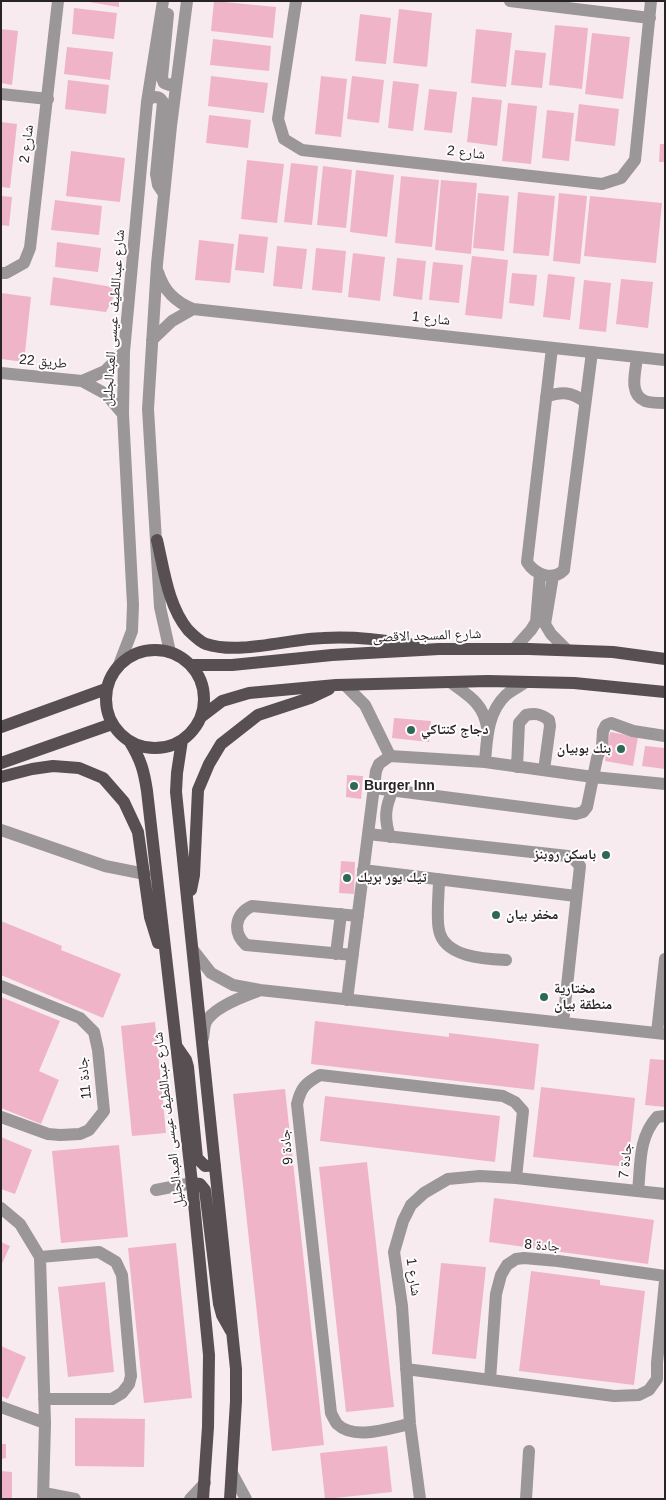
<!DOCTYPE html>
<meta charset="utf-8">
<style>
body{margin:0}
#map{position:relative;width:666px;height:1500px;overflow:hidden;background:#f7ebef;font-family:Helvetica,sans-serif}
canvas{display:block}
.frame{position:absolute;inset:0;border:2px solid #282425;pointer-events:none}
</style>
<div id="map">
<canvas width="666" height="1500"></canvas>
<div class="frame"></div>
</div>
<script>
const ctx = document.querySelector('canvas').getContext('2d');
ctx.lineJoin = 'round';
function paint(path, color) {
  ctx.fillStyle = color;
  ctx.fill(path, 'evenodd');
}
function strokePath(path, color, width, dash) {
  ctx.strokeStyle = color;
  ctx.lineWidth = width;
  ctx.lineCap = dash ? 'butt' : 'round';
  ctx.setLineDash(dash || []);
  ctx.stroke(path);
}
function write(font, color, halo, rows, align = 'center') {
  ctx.font = font + ' Helvetica,"Noto Naskh Arabic",sans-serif';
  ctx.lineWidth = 4;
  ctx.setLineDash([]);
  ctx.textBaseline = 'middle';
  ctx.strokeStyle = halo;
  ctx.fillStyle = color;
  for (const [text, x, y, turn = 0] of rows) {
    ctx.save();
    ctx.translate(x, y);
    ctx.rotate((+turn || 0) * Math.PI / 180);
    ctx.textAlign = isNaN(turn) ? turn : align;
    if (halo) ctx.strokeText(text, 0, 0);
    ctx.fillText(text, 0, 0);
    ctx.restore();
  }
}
const building = new Path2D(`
 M83,1H119V7Z
 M214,1L276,7L273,38L211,31Z
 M74,8L117,13L114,39L72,34Z
 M399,9L432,13L427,67L393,63Z
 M360,14L391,18L386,64L355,61Z
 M555,25L588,28L582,89L549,85Z
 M1,29L18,31L12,85L1,83Z
 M476,29L512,33L506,87L471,83Z
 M592,33L630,37L623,99L585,94Z
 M213,39L271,46L269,71L210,65Z
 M67,47L113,52L110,80L64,74Z
 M515,50L546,53L542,88L511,85Z
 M211,76L268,83L264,113L208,106Z
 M321,76L347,79L341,137L315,134Z
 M352,76L384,80L379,123L347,119Z
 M68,80L109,85L106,114L65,109Z
 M393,81L419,84L413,131L388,128Z
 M429,89L457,92L452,133L424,130Z
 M472,97L502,100L497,146L467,142Z
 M508,103L537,106L531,164L502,161Z
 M579,104L619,109L615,146L575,141Z
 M547,110L574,113L569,161L542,158Z
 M209,115L251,120L248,148L206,143Z
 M1,122L17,124L10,188L1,187Z
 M660,144H665V162H659Z
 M71,151L125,158L120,202L66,196Z
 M247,160L284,164L277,223L241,219Z
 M291,163L318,166L312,225L284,222Z
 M323,166L352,170L346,228L317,225Z
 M356,170L394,175L387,237L350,232Z
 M401,176L439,180L432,247L395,243Z
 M441,180L477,183L471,254L435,250Z
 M518,192L555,196L549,256L513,253Z
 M478,193L509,196L504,251L473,248Z
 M559,193L587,196L580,264L553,261Z
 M1,196L12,197L9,226L1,225Z
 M590,196L662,203L656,263L584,256Z
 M55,200L102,206L99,235L51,230Z
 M239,234L268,237L264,273L235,270Z
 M199,240L234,244L230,283L195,280Z
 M57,242L101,248L98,272L55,267Z
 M277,246L307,249L302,289L273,286Z
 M316,248L346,251L342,293L312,290Z
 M353,253L385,257L380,301L348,297Z
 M472,256L508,260L502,319L465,315Z
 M397,258L426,261L422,300L393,296Z
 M433,262L463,265L459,303L429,300Z
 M512,273L537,275L534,306L509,303Z
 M548,274L575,277L570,320L543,317Z
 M53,277L118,288L106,312L50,305Z
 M621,279L653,282L648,328L616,324Z
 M584,280L611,283L606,332L579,329Z
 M1,293L31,297L24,362L1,359Z
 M394,718L431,721L429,742L392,738Z
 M610,732L638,737L633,766L605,761Z
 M645,746L665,748V769L642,766Z
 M347,775L363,776L361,799L346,797Z
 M341,861L355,862L354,894L339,893Z
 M1,921L62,946L61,950L121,974L103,1018L1,975Z
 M1,997L60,1021L39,1071L59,1080L41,1124L1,1108Z
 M315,1021L449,1037V1033L539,1044L534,1090L311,1064Z
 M155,1022L166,1133L132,1136L121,1026Z
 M650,1059L665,1060V1107L645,1105Z
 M541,1087L635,1098L628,1167L533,1157Z
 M285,1089L324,1445L272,1451L233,1094Z
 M325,1096L500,1116L495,1162L320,1141Z
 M1,1137L32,1150L15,1194L1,1189Z
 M119,1145L128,1237L61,1243L52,1151Z
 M367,1162L394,1407L346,1412L319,1167Z
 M494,1198L654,1220L648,1264L489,1242Z
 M1,1242L10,1246L1,1266Z
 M176,1243L192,1398L144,1403L128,1248Z
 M441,1263L486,1267L476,1359L432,1354Z
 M531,1271L600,1280V1285L645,1291L634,1385L519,1371Z
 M105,1282L114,1372L68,1377L58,1287Z
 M1,1346L26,1357L8,1399L1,1396Z
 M75,1418L145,1419L144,1467L75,1466Z
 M1,1444H6V1458L1,1459Z
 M387,1446L392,1492L325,1499L320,1453Z
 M1,1471L12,1472V1499H1Z`);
const minor = new Path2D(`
 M296,1L278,119L284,139L302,150L602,184L621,178L635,160L651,1
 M510,1L650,18
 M168,14L162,78L164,83L169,85L175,83L177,79
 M1,94L48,99
 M147,102C151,96 159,95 163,102L156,174L158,185L164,194
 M158,272C164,291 175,302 193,309L665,360
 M1,273H6L24,263L30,248L58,1
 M152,340L172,321L193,309
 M552,348L527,562C535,575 553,581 564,570L592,352
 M637,357C636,371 628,394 645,401C650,403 659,403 665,403
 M1,373L82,381L106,394L123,414
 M82,381L105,371L124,352
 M546,397C562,391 572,392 585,402
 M553,576L545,624L551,634L567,650
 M514,649L531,630L536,622L540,574
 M170,652L160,607L148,409L157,264L171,126L187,1
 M119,665L132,631L133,605L123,414L124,352L147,102L163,1
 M450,682C469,696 483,703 487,727
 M345,685L365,705L390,756
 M485,762C487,739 487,713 506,695C512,690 520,686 526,682
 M517,767L519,723L526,715C536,713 541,714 549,720L550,726L544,770
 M374,788L576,814L583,812L587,807L597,758L602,746L603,731L606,725L611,723L633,731L665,736
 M1,830L105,866L145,874
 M368,834L568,856L573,858L580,866L563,1023
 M390,837C384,819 385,807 393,790
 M363,870L576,896
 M439,879C439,893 436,917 439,930C444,957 484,959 506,960
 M193,950L211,973L233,985L260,990L665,1034
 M336,954L341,914
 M353,955L246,945C232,932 235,914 252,906L358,916
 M1,986L80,1018L94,1032L98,1050L104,1111L89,1130L80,1134L60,1135L48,1134L1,1117
 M347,1000L376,771L379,764L390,756L485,762L593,777L665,784
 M657,1033L665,959
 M203,1038C204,1033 204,1026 206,1022C213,1008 244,996 258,991
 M156,1190L192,1183
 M638,1191C641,1164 638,1138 657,1117L665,1116
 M1,1208L20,1224L40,1257L45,1423L43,1499
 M40,1257L99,1252L116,1262L122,1275L131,1376L129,1384L122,1393L112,1399H44
 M406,1369L614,1396L639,1395L649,1390L657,1379V1363L665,1281
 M490,1380L496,1294L501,1275L507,1265L516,1259L524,1258L558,1261L665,1276
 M1,1407L45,1423
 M410,1424C389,1428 355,1441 337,1424C335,1421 333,1417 331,1413L297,1104C301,1087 306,1083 320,1075L503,1096L515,1102L523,1111L516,1178
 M232,1473L246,1499
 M44,1493L75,1499
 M190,1499L205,1483
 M420,1499L410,1424L402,1306L394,1252L403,1221L411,1205L424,1193L448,1179L480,1176L516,1178L665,1194
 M526,1499L529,1451`);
const major = new Path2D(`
 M157,540C164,570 168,606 188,630C192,634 200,642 206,644C239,655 288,639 323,638C355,636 383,640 414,645
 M106 699a49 49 0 1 1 98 0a49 49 0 1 1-98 0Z
 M191,665H232L332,655L439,649H529L613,652L665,659
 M201,717L222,701L249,693L336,685L488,681L574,683L665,692
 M1,727L106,689
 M182,740L177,773L176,792L236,1369V1401L230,1499
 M130,742C141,760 144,771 147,791L192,1183L209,1355L208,1427L203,1499
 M1,763L112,724
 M1,777L32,769L53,766L79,768L103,778L124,802L138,832L150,917L158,943
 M191,890L194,875L198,790L209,764L221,744L258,715L310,698L329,689
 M177,1047L186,1060L188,1067L197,1158L205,1166L215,1165
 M192,1183L200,1184L205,1190L219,1304L222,1315L231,1331`);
const markers = [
 [411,730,5,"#2f6953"],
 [621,749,5,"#2f6953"],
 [354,786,5,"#2f6953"],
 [606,855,5,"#2f6953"],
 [347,878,5,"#2f6953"],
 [496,915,5,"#2f6953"],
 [544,997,5,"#2f6953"]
];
const streetNames = [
 ["شارع 2",27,144,-83],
 ["شارع 2",466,153,6],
 ["شارع عبداللطيف عيسى العبدالجليل",114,318,-86],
 ["شارع 1",431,319,6],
 ["طريق 22",43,362,5],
 ["شارع المسجد الاقصى",427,636,-2],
 ["جادة 11",85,1078,-96],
 ["شارع عبداللطيف عيسى العبدالجليل",169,1120,-97],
 ["جادة 9",287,1147,-96],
 ["جادة 7",626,1161,-84],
 ["جادة 8",542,1246,4],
 ["شارع 1",413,1277,82]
];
const poiNames = [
 ["دجاج كنتاكي",421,730],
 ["بنك بوبيان",611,749,"right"],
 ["Burger Inn",364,786],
 ["باسكن روبنز",596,855,"right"],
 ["تيك يور بريك",357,878],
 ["مخفر بيان",506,915],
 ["مختارية",554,989],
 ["منطقة بيان",554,1005]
];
paint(building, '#f0b4c9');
strokePath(minor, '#9b9698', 12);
strokePath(major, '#574f52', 12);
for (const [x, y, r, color] of markers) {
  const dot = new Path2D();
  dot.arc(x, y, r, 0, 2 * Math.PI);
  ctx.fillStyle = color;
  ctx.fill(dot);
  strokePath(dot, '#fefbfc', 2);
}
write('14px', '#282425', '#fefbfc', streetNames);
write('bold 14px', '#282425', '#fefbfc', poiNames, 'left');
</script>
